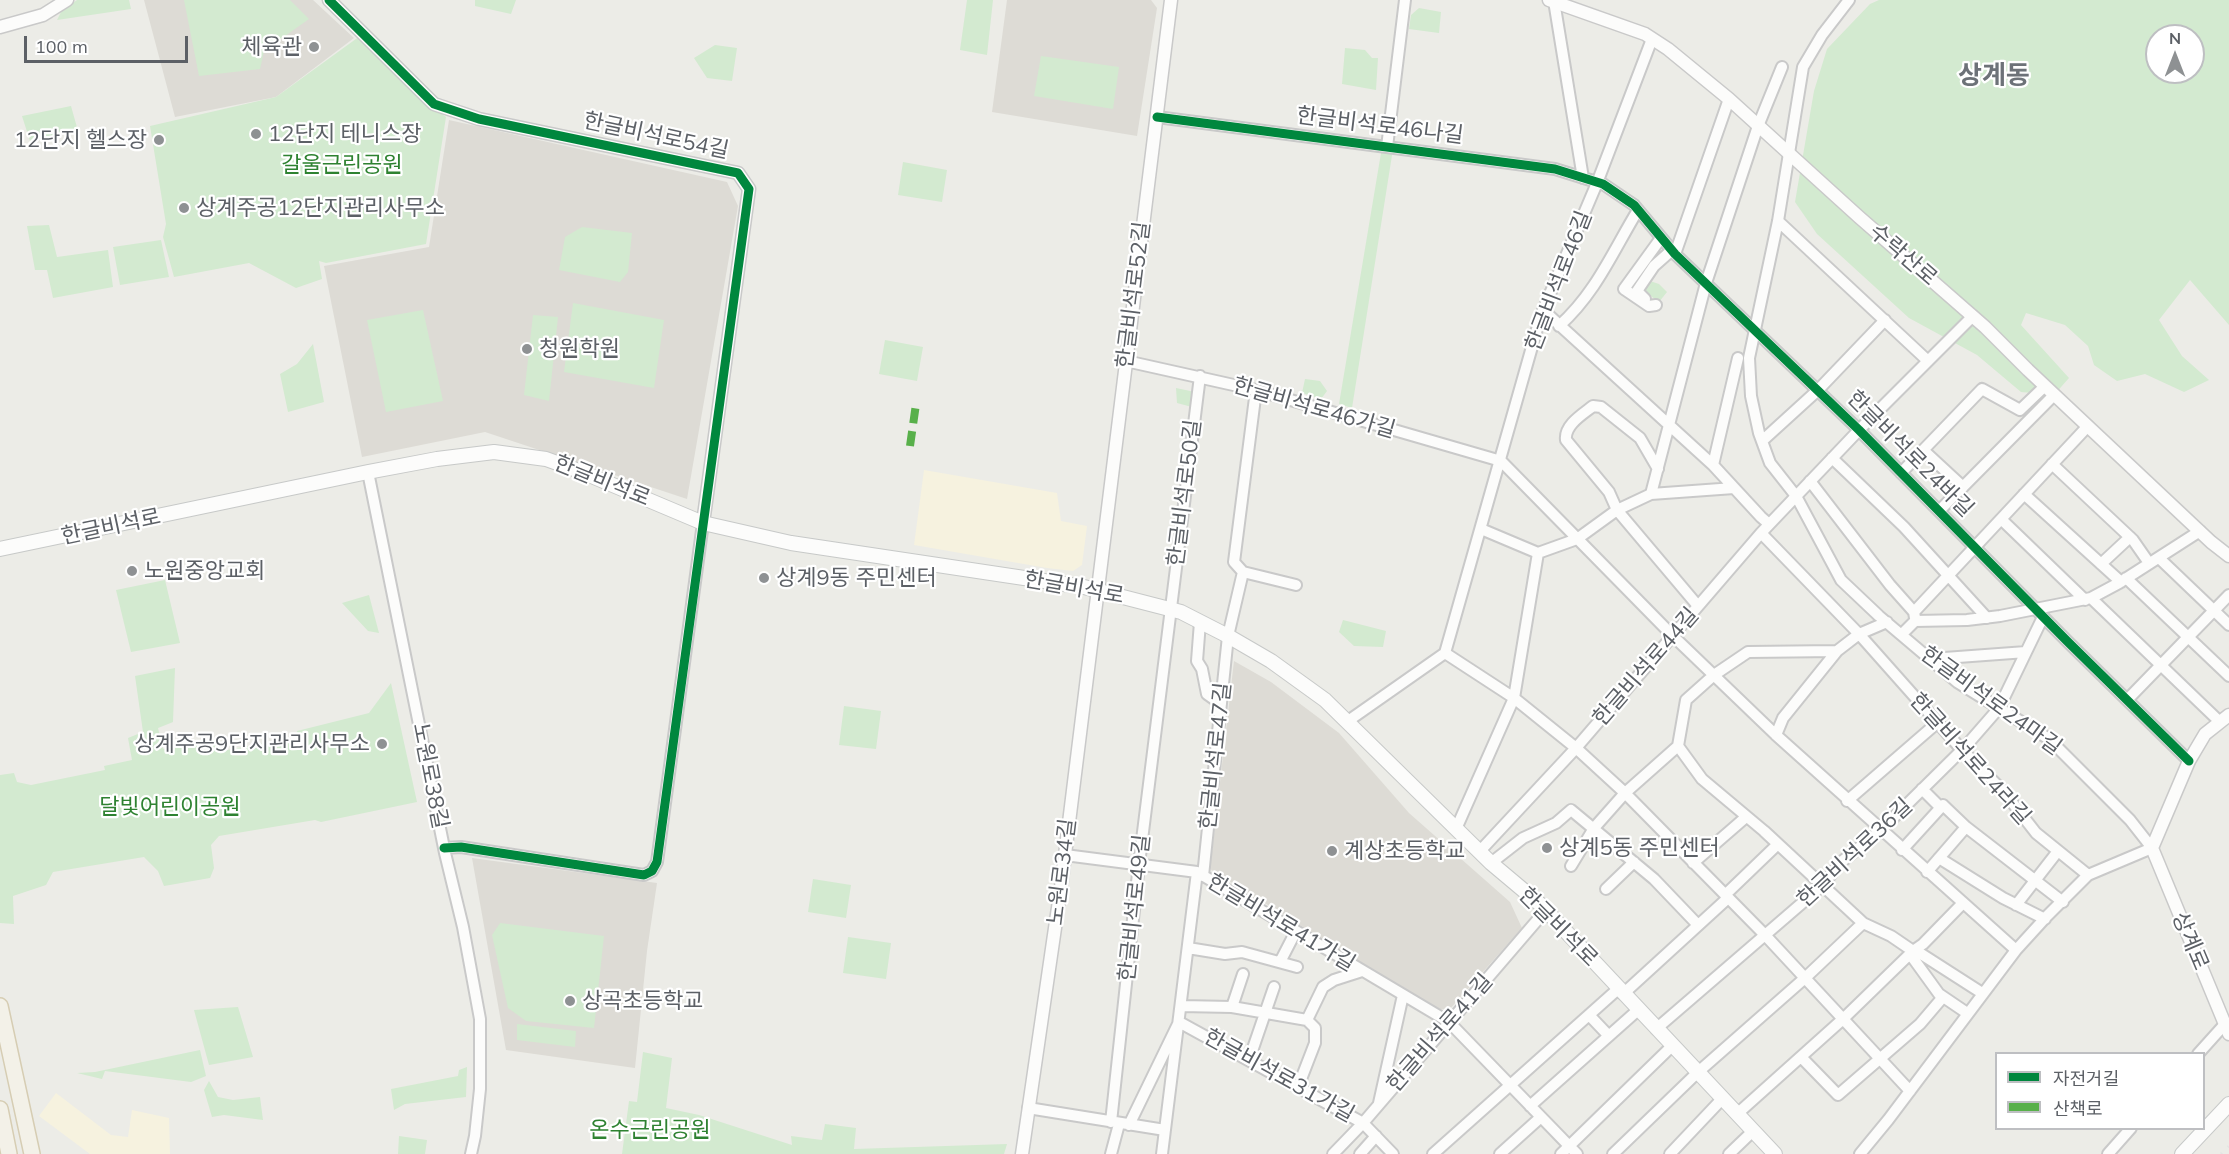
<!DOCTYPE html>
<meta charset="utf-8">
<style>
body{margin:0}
#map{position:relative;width:2229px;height:1154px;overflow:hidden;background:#ecece7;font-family:Mulish,"Noto Sans KR",sans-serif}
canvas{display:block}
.legend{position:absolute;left:1995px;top:1052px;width:210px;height:78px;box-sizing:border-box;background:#fff;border:2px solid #bebfc2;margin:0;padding:8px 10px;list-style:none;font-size:18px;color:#5c6066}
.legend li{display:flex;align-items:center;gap:12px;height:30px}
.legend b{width:30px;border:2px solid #bebfc2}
.north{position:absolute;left:2145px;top:24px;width:60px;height:60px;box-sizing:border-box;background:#fff;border:2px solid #bebfc2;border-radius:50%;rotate:0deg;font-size:16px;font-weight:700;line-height:24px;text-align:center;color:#5c6066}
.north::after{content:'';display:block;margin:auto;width:21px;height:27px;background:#8e9193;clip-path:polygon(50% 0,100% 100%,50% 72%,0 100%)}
.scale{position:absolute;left:24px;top:36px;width:164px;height:27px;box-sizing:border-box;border:3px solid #5c6066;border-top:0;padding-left:8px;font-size:18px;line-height:21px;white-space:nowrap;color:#5c6066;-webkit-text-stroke:4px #fff;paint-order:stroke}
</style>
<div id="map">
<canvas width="2229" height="1154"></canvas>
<ul class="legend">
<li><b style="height:8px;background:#00873e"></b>자전거길</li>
<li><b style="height:8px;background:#58b04a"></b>산책로</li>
</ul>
<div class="north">N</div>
<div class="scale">100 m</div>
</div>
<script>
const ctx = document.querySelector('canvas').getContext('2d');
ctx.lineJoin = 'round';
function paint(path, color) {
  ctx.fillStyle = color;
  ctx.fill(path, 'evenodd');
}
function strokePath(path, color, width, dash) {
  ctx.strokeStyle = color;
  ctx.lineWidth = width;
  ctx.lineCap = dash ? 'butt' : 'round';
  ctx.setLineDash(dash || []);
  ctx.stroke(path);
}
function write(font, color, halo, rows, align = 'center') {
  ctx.font = font + ' Mulish,"Noto Sans KR",sans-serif';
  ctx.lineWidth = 4.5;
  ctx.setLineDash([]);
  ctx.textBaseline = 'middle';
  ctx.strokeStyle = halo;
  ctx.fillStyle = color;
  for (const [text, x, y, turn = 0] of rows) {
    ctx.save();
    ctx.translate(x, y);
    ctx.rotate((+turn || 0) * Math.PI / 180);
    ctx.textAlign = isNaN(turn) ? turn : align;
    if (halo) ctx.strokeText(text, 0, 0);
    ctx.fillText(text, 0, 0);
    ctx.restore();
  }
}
const commercial = new Path2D(`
 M924,470L1057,493L1061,521L1087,526L1082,565L1073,571L1047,568L914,545Z
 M56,1093L111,1135L128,1137L132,1110L169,1118L170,1154H90L39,1116Z`);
const education = new Path2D(`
 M144,0H313L354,38L276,97L175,117Z
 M1007,0H1151L1157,8L1137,136L992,112Z
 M449,120L727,182L738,206L687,499L485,432L362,457L324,266L429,247Z
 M1234,661L1271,682L1339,733L1409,813L1510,902L1522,928L1449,1010L1440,1009L1406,991L1210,869Z
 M472,858L657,883L647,951L635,1068L506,1050Z`);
const green = new Path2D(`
 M77,0H129L131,9L57,20L61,12Z
 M184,0H290L309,19L264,51L260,69L199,76Z
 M475,0H516L511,14L475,6Z
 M967,0H993L987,55L960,50Z
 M1879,0H2229V325L2190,280L2159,320L2182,356L2209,380L2184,392L2145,374L2117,381L2094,365L2088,346L2065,325L2026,313L2021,325L2069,378L2054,395L2021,392L1977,355L1909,318L1817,234L1795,202L1814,91L1827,49L1870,4ZM2157,36H2193V72H2157Z
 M1419,8L1441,12L1439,33L1409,29L1411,15Z
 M360,36L420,97L446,117L426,244L326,263L319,261L322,279L296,288L249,263L174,277L163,237L166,224L150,126L276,97Z
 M715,45L737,48L732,81L707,78L694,58Z
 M1345,48L1365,50L1372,58H1378L1376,90L1342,84Z
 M1041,56L1119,67L1113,109L1034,96Z
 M71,106L78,131L30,141L22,116Z
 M1382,147L1393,149L1352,408L1339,404Z
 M903,162L947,170L942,202L898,195Z
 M49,225L57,257L108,250L113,287L53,298L47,270H35L27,226Z
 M582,227L632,233L628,272L620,282L559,270L565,237Z
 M161,240L169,277L120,285L113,247Z
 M1650,281L1659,284L1667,292L1659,302L1644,291Z
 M573,303L664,320L654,388L564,372Z
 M423,310L443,401L386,412L367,320Z
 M533,315L558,317L549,401L524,395Z
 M885,340L923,347L917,381L879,374Z
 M313,344L324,402L288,412L280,374L297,364Z
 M1305,379L1320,381L1327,391L1321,399L1302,393Z
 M1176,388L1195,392L1192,407L1177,403Z
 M165,580L180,643L131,652L116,590Z
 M369,595L379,633L368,631L342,603Z
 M1343,620L1386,631L1383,647L1354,646L1339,632Z
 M175,668L173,722L158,728L163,749L210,741L222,751L287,739L299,746L297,731L369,713L391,683L417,802L321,822L315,820L219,836L211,845L214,868L210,878L164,886L158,871L144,857L53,872L46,885L13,896L14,924L0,923V775L14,773L17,782L31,785L105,770L104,766L132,760L128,738L143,732L135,676Z
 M844,706L881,711L876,749L839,745Z
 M813,879L851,885L846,918L808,912Z
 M500,923L604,936L594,1028L526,1021L508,1008L492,935Z
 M848,937L891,943L886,979L843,973Z
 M238,1007L253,1057L209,1065L194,1010Z
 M517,1024L576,1031L575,1047L517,1040Z
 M200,1050L206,1076L191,1082L105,1071L102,1079L77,1073L95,1072Z
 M643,1052L672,1058L666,1108L699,1115L792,1145L791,1136L822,1140L825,1124L856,1128L854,1149L1007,1144L1004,1154H622L629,1101L637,1102Z
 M467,1067L466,1097L405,1104L394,1110L391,1089L458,1076L459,1070Z
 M209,1081L218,1097L233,1100L260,1097L263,1120L224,1115L212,1117L204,1090Z
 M399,1136L427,1140L425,1154H398Z`);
const minor = new Path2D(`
 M1849,0L1822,35L1803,67L1778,221L1749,358L1751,396L1759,433L1770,463L1796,496L1841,580L1879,616L1957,682L2049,739L2130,820L2152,848L2088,875L2047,916L2016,950L1888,1120L1860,1154
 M1554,1L1583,178
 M1157,117L1555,169L1603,184L1634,205L1675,254L1859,430L2067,641L2189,761
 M1387,147L1405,0
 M1778,221L1928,361
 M1675,254L1729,99
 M1645,299L1637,291L1654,266L1672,250
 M1656,305L1649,306L1624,289L1661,238
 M1543,310L1713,465L1761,517L1769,524
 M1559,326C1596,293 1613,251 1638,210
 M1126,361L1256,390L1501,461L1673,636L1776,735L2016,950
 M1762,441L1818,390L1885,320
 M1923,450L1963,487
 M1832,458L1904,527L1987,618
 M2052,464L2133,540L2149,563
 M1713,465L1738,358
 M1658,469L1640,438L1601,407L1593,406C1583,414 1564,425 1566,440L1609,492L1617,510L1698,606
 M368,472L445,853L463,927L480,1019V1089L475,1136L471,1154
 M1901,473L1982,389L2020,410L2045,386
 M1810,481L1890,585L1914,612L1915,618
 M1651,494L1734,488
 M2024,494L2121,582
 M1939,511L2054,395
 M2001,519L2085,600
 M1481,529L1538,553
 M1761,533L1859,634L1962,750L2004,792L2036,833L2088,875
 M2159,558L2229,625
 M2101,564L2130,537
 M1243,572L1296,585
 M2126,578L2229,676
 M2091,598L2220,722
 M1914,612L2088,426
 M1200,622L1197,661L1202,669L1207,694L1221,704
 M1887,622L1859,634L1837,651L1748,652L1714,675L1686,700L1678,746L1702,779L1764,831L1863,923L1891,936L1913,951
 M1902,634L1915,621L1967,620L2000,616L2091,598L2119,583L2200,531
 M1445,653L1514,698L1576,748L1625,793L1765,935L1910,1091
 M1931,659L2026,652
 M2127,700L2229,595
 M1348,721L1445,653L1541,315L1597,183L1652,39
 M1776,735L1783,718L1837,651
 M1922,789L1940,807
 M1847,801L1937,723
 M1456,829L1514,698L1538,553L1577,539L1617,510L1651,494L1706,283L1758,126L1782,67
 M444,848L461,847L644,875L652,871L657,862L703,523
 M1902,850L1943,805L1966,827L2063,902
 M1480,851L1576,748L1761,533L1859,430L1973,316
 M1065,855L1197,872L1449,1022L1577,1154
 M1939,858L2003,898L2045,919
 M1491,863L1523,838L1556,823L1571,810L1654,879L1698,925
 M1693,863L1746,817
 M1571,866L1594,828L1625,793L1678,746
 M1927,872L1966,827
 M1203,876L1228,636L1243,572L1234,562L1256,390
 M1606,889L1634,862
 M1725,895L1778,844
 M2016,905L2058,851
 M1188,948L1225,954L1242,952L1297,967
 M1915,950L1982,993
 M1910,954L1939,994L1967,1013
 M1280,962L1296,931
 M1623,994L1728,898
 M1181,1006L1232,1007L1307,1020L1315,1028V1043L1298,1087
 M1232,1007L1243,974
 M1589,1015L1609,1036
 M1307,1020L1323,987L1334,980L1362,971
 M1656,1029L1823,885L1840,863L1880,831L1965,747L1999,708L2043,617
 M2198,1054L2225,1024
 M1801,1057L1838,1095L1920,1024L1943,997
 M1249,1060L1274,987
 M1379,1103L1403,995
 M1530,1106L1638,1010
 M1028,1108L1165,1130
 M1737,1114L1843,1019L1913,951L1923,944L1963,903
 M1111,1122L1139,864L1200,376
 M1129,1125L1179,1022L1363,1123L1393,1154
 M1111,1154L1119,1124
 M1162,1154L1197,872
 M1333,1154L1363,1123L1546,910
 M1360,1154L1376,1136
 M1433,1154L1618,989
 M1500,1154L1541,1117
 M1561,1154L1672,1046
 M1613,1154L1697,1073L1805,978L1863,923
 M1670,1154L1722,1099
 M1729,1154L1753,1131
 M2108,1154L2131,1128`);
const tertiary = new Path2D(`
 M329,0L434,104L479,119L738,173L749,189L703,523
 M1549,0L1645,34L1668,49L1729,99L1859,217L1985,327L2028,370L2211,542L2229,556
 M0,27L43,15L67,0
 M2229,715L2205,734L2189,761L2152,848L2229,1034
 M1022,1154L1061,887L1171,0`);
const secondary = new Path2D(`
 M0,549L368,472L437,459L494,452L546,459L582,472L703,523L791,543L1084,587L1181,612L1228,636L1271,661L1325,700L1491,863L1541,905L1775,1154
 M2182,1154L2229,1104`);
const primary = new Path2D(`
 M0,1006L32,1154
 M0,1109L9,1154`);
const rail = new Path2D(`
 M2221,1154L2229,1146`);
const quiet = new Path2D(`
 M910,446L916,404`);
const cycleway = new Path2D(`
 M329,0L434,104L479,119L738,173L749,189L657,862L652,871L644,875L461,847L444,848
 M1157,117L1555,169L1603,184L1634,205L1675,254L1859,430L2067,641L2189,761`);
const markers = [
 [314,47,6,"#8e9193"],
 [256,134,6,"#8e9193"],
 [159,140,6,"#8e9193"],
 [184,208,6,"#8e9193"],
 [527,349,6,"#8e9193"],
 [132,571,6,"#8e9193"],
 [764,578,6,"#8e9193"],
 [382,744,6,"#8e9193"],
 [1547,848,6,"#8e9193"],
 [1332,851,6,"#8e9193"],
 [570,1001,6,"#8e9193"]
];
const poiNames = [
 ["체육관",302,47,"right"],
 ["12단지 테니스장",268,134],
 ["12단지 헬스장",147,140,"right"],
 ["상계주공12단지관리사무소",196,208],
 ["청원학원",539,349],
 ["노원중앙교회",144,571],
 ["상계9동 주민센터",776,578],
 ["상계주공9단지관리사무소",370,744,"right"],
 ["상계5동 주민센터",1559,848],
 ["계상초등학교",1344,851],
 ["상곡초등학교",582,1001]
];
const streetNames = [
 ["한글비석로46나길",1380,126,7],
 ["한글비석로54길",656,136,12],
 ["수락산로",1903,255,41],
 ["한글비석로46길",1559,281,-69],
 ["한글비석로52길",1134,295,-83],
 ["한글비석로46가길",1314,408,16],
 ["한글비석로24바길",1910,454,45],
 ["한글비석로",602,481,22],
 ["한글비석로50길",1185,493,-83],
 ["한글비석로",111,527,-12],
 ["한글비석로",1074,588,10],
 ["한글비석로44길",1646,667,-49],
 ["한글비석로24마길",1991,701,36],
 ["한글비석로47길",1216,756,-84],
 ["한글비석로24라길",1970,759,48],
 ["노원로38길",430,776,79],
 ["한글비석로36길",1855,853,-43],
 ["노원로34길",1062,872,-83],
 ["한글비석로49길",1135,908,-84],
 ["한글비석로41가길",1281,923,31],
 ["한글비석로",1558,927,45],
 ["상계로",2190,941,67],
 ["한글비석로41길",1440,1033,-49],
 ["한글비석로31가길",1279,1076,29]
];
const parkNames = [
 ["갈울근린공원",342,165],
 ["달빛어린이공원",170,807],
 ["온수근린공원",650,1130]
];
const quarterNames = [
 ["상계동",1994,76]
];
paint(commercial, '#f6f2df');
paint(education, '#dddbd5');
paint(green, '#d3ead0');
strokePath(minor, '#c9c9c9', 14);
strokePath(tertiary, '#c9c9c9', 15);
strokePath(secondary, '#c7c9c8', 16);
strokePath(primary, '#d6cdb3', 18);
strokePath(minor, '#fcfcfb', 10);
strokePath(tertiary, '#fcfcfb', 12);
strokePath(secondary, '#fcfcfb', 14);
strokePath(primary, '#f3f1e8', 15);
strokePath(rail, '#e3e4e3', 3, [1.5, 8]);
strokePath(quiet, '#58b04a', 8, [15, 8]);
strokePath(cycleway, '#00873e', 9);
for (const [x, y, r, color] of markers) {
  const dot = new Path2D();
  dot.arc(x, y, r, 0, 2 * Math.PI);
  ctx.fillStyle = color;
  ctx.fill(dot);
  strokePath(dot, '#fff', 2);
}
write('22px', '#5c6066', '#fff', poiNames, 'left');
write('22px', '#5c6066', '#fff', streetNames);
write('22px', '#2e8231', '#fff', parkNames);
write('bold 26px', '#6d7278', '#fff', quarterNames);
</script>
